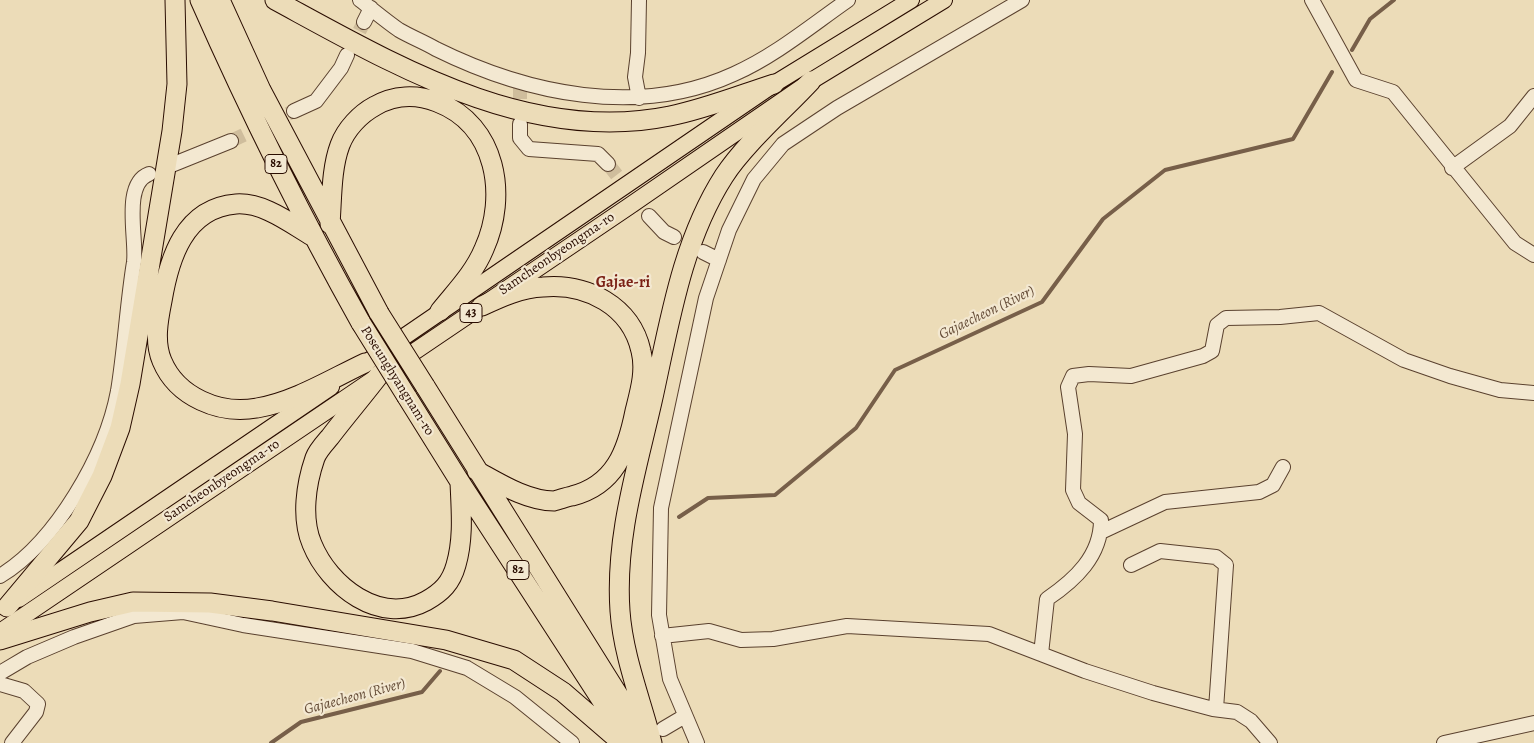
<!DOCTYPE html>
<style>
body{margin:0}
canvas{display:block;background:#ecdcb8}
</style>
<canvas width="1534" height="743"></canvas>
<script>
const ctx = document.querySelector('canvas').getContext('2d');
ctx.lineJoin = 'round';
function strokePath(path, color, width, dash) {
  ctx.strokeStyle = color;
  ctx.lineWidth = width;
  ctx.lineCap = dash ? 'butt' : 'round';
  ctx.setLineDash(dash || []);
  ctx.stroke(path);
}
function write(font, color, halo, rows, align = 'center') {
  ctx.font = font + ' Alegreya,serif';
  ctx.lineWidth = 4.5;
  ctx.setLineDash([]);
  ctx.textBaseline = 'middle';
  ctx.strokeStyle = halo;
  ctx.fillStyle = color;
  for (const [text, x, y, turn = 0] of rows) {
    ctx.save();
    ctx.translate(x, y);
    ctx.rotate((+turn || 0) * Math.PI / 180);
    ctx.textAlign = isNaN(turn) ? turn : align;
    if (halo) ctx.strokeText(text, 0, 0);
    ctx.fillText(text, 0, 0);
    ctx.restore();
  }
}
const stream = new Path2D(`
 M1352,50L1370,19L1394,0
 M679,517L708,498L775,495L856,428L895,370L1042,302L1103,219L1165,170L1293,139L1332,72
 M271,743L301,722L422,692L440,671`);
const minorTunnel = new Path2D(`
 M350,50L364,22
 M520,120V88
 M231,141L294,111
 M608,164L649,216`);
const minor = new Path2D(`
 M360,0C373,10 386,21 399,30C411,37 424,42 436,49C527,94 638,118 734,74C775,56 812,25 848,0
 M639,0L638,53L635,77L639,98
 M1312,0L1356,80L1393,92L1515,243L1534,255
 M364,22L371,8
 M294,111L316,101L341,68L347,55
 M520,124V138L529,149L598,154L608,164
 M174,164L231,141
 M1452,168L1510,126L1534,96
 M649,216L664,232L674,237
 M703,252L719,260
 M1101,532L1165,502L1259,492L1273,485L1283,467
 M1131,565L1160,551L1216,557L1226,565L1216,709
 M0,576C56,542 106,455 118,391C125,348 127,305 134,262C137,240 122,184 149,174
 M662,636L709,631L741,640L773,639L847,626L989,634L1085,671L1153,693L1213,709L1237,712L1251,721L1270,743
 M1041,654L1047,599C1075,580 1101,556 1101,520L1079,503L1073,490L1075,434L1068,387L1073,376L1089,374L1131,376L1203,356L1212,351L1217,325L1226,318L1280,317L1319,313L1404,360L1450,376L1500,390L1534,393
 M0,673L27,657L74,637L134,616L183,612L243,625L412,651L467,668L515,697L572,743
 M0,684L24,691L38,704L36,712L12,743
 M663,729L685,716
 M697,743L670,679L659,615L661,508L706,298L729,230L754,179L783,144L837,108L1022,0
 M1444,743L1534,723`);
const major = new Path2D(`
 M370,360L774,84L911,0
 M19,599L331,387
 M0,632L628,207L811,81L944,0`);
const highway = new Path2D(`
 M200,0C249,111 302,218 361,323
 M220,0L261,90L379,313
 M275,0C395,65 528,145 670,116C705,109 740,95 774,84
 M330,224C332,199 331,169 340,145C346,129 360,114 375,106C394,95 416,94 437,102C497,125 508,196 484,249C474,273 456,291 440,311
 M312,236C290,223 263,202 236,204C184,208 169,259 162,301C158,321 154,342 162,361C177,397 220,415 257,408C294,402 331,379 365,363
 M380,374C364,395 346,416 330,437C325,443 318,450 315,458C306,484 301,518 312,544C329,586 380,626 426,601C442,592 451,583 456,565C464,538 461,509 460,482
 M425,386L644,736
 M407,397L460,482L628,741
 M477,471C499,483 527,501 554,501C559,500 566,497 572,496C615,485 627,451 635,411C640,391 646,371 641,351C631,306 587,283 543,287C521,288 501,297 482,306
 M7,607L79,521L102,476L120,428L130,384L172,131L177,84L175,0
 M0,640L90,612L133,602L210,603L272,611L446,640L514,660L563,692L622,743
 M652,743C641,700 623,655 620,611C615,539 636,472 652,402C669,326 681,243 724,176C745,144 784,110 811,81`);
const highwayBridge = new Path2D(`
 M379,313L425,386
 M361,323L407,397`);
const shields = [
 [276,164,22],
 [471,313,22],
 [518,570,22]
];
const shieldNames = [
 ["82",276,164],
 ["43",471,313],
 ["82",518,570]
];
const streetNames = [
 ["Samcheonbyeongma-ro",557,254,-34],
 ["Poseunghyangnam-ro",397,381,58],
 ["Samcheonbyeongma-ro",222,481,-34]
];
const waterNames = [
 ["Gajaecheon (River)",987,313,-26],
 ["Gajaecheon (River)",355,697,-15]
];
const quarterNames = [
 ["Gajae-ri",623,283]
];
strokePath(stream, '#775f49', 4);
strokePath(minorTunnel, '#cfbd9c', 14, [14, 7]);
strokePath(minor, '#5a412e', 16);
strokePath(major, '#2a0d00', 18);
strokePath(highway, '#2a0d00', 21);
strokePath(minor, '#f3e8d1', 14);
strokePath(major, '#ecdcb8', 16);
strokePath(highway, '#ecdcb8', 19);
strokePath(highwayBridge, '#2a0d00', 21, []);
strokePath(highwayBridge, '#ecdcb8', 19);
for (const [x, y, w] of shields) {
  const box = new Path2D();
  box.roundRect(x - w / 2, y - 9.5, w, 19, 4);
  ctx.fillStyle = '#f3e8d1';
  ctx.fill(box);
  strokePath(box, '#2a0d00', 1);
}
write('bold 12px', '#2a0d00', null, shieldNames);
write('14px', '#2a0d00', '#f3e8d1', streetNames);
write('italic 15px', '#644b36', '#f3e8d1', waterNames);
write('bold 16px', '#7a1f14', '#f3e8d1', quarterNames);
</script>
